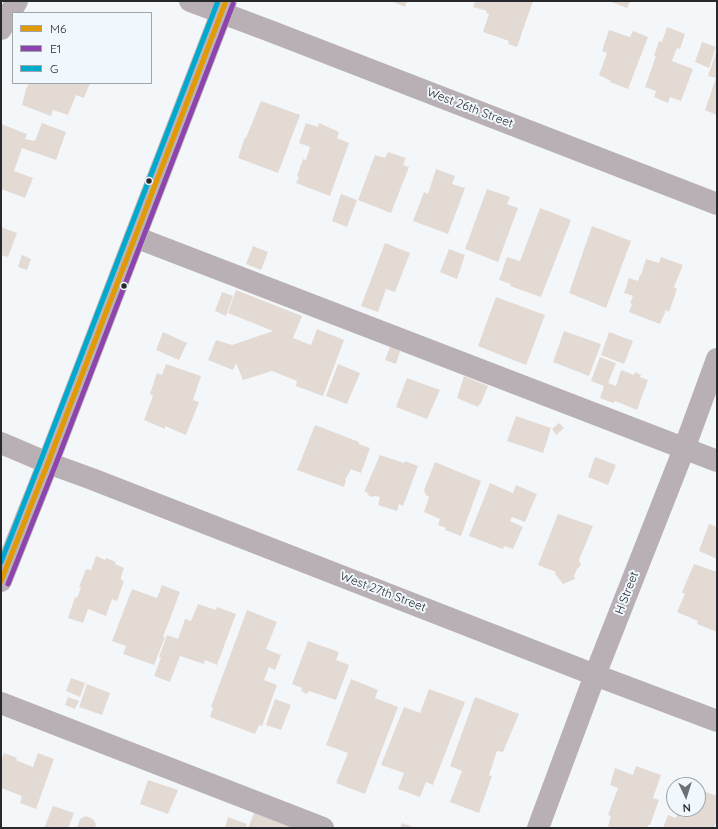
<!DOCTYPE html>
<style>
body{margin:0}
#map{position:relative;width:718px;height:829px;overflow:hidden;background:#f3f7fa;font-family:Quicksand,sans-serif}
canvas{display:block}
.frame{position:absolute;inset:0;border:2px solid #27292c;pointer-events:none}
.legend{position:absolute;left:12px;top:12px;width:140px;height:72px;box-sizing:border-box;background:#f0f7fd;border:1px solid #a0a5a9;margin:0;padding:5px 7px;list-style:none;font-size:12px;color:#27292c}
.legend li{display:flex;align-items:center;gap:8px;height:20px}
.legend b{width:20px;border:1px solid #a0a5a9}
.north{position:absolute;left:666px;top:777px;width:40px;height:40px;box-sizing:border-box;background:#f0f7fd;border:1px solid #a0a5a9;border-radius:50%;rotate:176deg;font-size:11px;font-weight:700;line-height:16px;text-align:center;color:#27292c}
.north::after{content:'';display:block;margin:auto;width:14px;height:18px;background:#6e7174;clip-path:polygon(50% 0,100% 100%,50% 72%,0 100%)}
</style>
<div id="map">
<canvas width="718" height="829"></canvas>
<div class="frame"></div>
<ul class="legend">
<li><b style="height:5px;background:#e29a04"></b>M6</li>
<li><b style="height:5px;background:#8e44ad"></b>E1</li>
<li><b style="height:5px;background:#00a9ce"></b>G</li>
</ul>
<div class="north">N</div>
</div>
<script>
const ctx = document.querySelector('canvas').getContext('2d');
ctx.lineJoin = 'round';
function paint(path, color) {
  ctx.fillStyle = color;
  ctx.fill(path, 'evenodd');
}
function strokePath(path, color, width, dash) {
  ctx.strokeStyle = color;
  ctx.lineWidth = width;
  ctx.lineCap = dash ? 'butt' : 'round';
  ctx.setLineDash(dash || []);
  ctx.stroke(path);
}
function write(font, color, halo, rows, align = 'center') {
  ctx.font = font + ' Quicksand,sans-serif';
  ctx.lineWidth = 4;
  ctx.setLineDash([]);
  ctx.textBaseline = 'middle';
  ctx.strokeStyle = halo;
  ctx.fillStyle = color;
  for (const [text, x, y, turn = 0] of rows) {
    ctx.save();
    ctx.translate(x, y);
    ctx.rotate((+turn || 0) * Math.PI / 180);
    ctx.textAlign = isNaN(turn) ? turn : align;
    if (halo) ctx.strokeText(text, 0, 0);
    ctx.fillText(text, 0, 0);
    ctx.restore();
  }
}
const building = new Path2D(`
 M391,1H407L405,7Z
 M475,1H533L517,47L508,44L509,41L483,32L489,14L486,13L487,11L473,7Z
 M609,1H630L627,8Z
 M667,27L685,34L680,49L677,48L672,61L693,69L681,101L670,97L668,103L654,97L656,91L645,87L656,56H654L659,41L662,42Z
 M609,30L630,37L633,31L648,37L628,89L610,82L611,81L599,75L607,53L602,51Z
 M702,42L716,47L709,68L695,62Z
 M717,49V115L705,110L716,78L708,76Z
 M29,83H90L84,98L76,95L68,115L53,110L51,116L22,105L26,89Z
 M261,101L300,115L278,173L238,158L245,137L246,138Z
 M42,123L66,132L56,160L22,148L14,171L33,178L25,198L1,189V124L27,134L25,139L35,141Z
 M306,123L318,127L319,123L339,132L337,138L349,143L330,196L296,183L299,177L297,176L303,159L306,160L310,147L299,143Z
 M388,152L406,158L403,165L409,167L391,213L358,200L375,155L385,158Z
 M436,169L455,176L452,184L465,188L448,234L413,221L424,192L428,194Z
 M487,189L510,197L507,204L518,208L498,262L465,249Z
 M341,194L357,200L347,227L332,221Z
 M540,208L571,220L541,297L510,286L511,284L499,280L507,257L520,261Z
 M592,226L631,241L606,308L569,293Z
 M1,227L17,233L8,257L1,255Z
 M385,243L410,253L395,292L386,289L378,312L361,306Z
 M253,246L268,252L261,270L246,264Z
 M449,249L465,255L457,279L440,272Z
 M22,255L31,259L27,270L18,267Z
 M661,257L683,265L674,287L677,289L669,312L666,310L660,324L629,312L632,304L630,303L633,296L624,293L629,278L638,281L640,275H641L646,259L659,263Z
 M236,290L302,316L293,338L311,345L317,329L344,340L323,396L296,386L297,381L272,371L243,380L236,363L233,370L208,360L216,340L232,345L273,331L228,313Z
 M222,292L233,296L226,316L215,311Z
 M496,297L545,315L526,365L478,346Z
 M564,331L601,344L589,376L553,362Z
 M163,332L187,343L179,360L156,350Z
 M609,332L633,341L624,364L601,355Z
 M390,347L400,351L396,364L385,360Z
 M600,357L616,363L608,383L616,386L621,370L634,375L635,372L641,375L640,377L648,380L637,410L615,401L613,403L600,398L604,386L591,381Z
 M166,364L201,376L193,400L199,402L186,435L165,426V429L144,420L153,396L150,394L157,373L162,375Z
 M338,364L360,373L347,404L326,396Z
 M464,376L488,386L480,405L479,404L478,407L457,398Z
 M407,378L440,390L427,419L396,407Z
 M516,416L551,428L543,453L507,441Z
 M559,423L564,428L556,435L552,429Z
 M315,425L359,442V444L370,448L361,473L351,469L345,480H346L344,487L297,470Z
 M380,455L404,463L405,461L418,466L403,506L399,504L397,511L378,505L380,497L375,496L372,497L368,495L367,492H364Z
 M595,457L616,465L608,485L588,477Z
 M435,462L481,481L461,536L445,530L446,528L438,525L440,519L424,512L429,497L426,495L424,490Z
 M490,483L513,493L516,485L537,494L525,522L512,517L510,521L523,527L513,549L504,546L503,549L469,536Z
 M558,514L593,526L579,560L581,565L577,569L574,576L575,579L563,584L555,574L556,572L538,565Z
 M709,524L717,527V559L699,551Z
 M96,556L105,560L106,558L116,562L115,564L124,568L121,577V580L124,581L117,601L112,599L106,616L88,609L83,623L68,618L75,597L77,598L81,588L79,587L86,569L91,570Z
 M694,564L717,572V632L697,624L698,621L677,612L685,594L682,592Z
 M162,585L180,592L163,637H165L154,665L123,654L126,646L112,641L132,589L157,598Z
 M198,604L216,610L217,607L236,614L217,665L205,660L204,664L180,656L170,682L154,676L161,658L159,657L167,635L178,639L185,619L191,621Z
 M247,610L277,622L266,649L281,655L275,670L269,667L264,680L277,685L262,726L259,725L255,734L210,717L213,708L211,707Z
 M308,641L339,652L336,660L349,665L336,700L309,691L307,694L301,691L302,688L292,684Z
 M71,678L85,683L80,697L66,691Z
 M351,679L378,690L375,698L398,707L365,794L336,783L348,753L326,745Z
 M87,684L110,693L102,715L79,707Z
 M429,689L465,702L433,785L426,782L420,797L398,789L404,773L381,765L404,707L420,713Z
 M68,697L79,701L75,709L65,705Z
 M475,697L519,714L503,752L497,751L489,775L492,776L479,813L450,802L462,771L450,766Z
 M275,699L291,705L281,730L266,725Z
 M4,753L17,758L16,760L33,767L38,753L54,759L36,809L20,803L22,796L1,788V761Z
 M636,766L661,775L653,798L659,800L650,825H648L647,828H613L608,826L611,816L608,815L618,788L610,785L615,768L633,775Z
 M148,780L178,790L168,814L140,804Z
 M698,789L717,796V819L714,828H663L668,815L676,818L679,809H698Z
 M53,806L74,813L68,828H44Z
 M254,813L293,828H248Z
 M86,816L93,819L96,824L95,828H77L80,819Z
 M228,817L247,824L246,828H225Z
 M402,823L413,827V828H400Z`);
const minor = new Path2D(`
 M190,1L270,31L717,204
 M1,29L17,1
 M135,237L717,461
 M1,443L48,463L92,479L595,675L717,721
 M1,703L323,828
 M538,828L595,675L684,449L717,359`);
const major = new Path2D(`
 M1,581L48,463L135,237L226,1`);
const bus1 = new Path2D(`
 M1,581L48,463L226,1`);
const bus2 = new Path2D(`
 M8,584L55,466L233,4`);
const bus3 = new Path2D(`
 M1,562L41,460L218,1`);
const markers = [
 [149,181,3.5,"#27292c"],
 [124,286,3.5,"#27292c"]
];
const streetNames = [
 ["West 26th Street",470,108,21],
 ["West 27th Street",383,592,21],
 ["H Street",627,593,-69]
];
paint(building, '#e4dad4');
strokePath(minor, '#b8b0b4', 22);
strokePath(major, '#b9b2b8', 22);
strokePath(bus1, '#e29a04', 5);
strokePath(bus2, '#8e44ad', 5);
strokePath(bus3, '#00a9ce', 5);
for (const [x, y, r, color] of markers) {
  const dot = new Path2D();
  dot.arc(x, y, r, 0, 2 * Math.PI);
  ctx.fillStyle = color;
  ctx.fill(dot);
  strokePath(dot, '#f0f7fd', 1.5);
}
write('12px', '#27292c', '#f0f7fd', streetNames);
</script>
